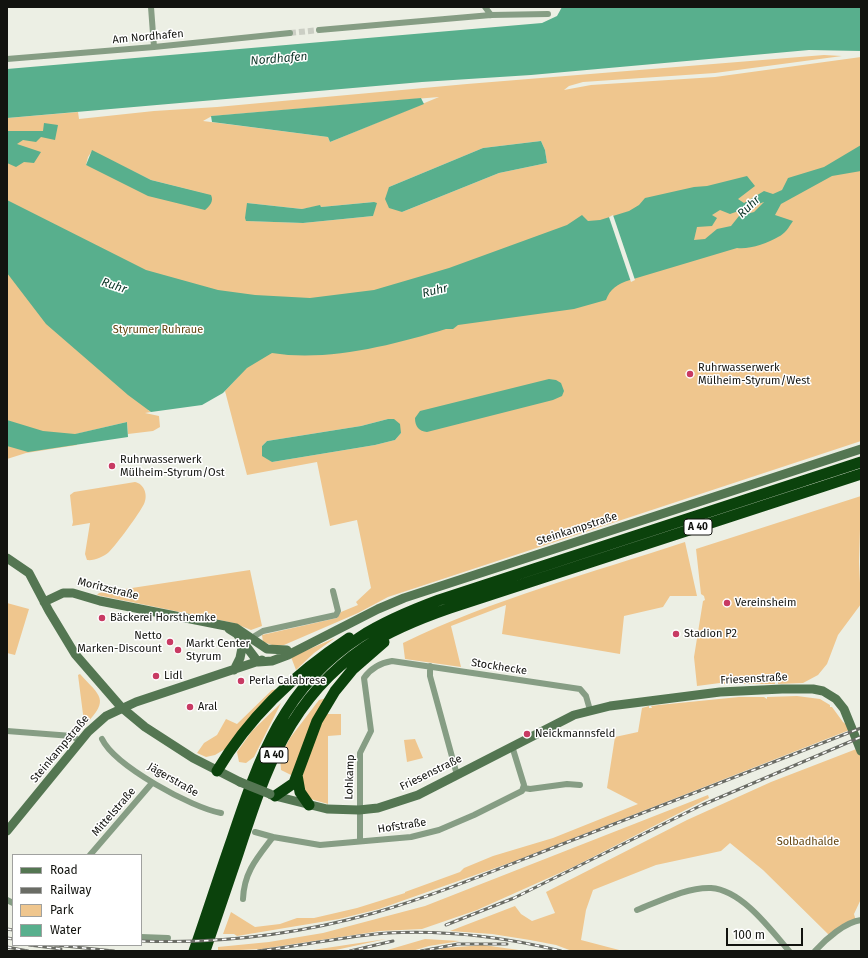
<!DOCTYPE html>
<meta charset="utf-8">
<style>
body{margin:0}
#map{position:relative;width:868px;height:958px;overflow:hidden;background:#ecefe4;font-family:"Fira Sans",sans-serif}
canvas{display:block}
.frame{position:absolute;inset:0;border:8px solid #12130f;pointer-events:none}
.legend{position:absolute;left:12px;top:854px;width:130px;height:92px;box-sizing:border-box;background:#fff;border:1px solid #a0a19f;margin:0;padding:5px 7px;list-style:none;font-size:12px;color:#12130f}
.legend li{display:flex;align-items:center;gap:8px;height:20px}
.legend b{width:20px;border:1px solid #a0a19f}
.scale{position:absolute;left:726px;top:928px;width:77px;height:18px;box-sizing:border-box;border:2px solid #12130f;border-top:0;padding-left:5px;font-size:12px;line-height:14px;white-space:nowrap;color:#12130f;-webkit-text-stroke:3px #fff;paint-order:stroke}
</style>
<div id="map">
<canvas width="868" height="958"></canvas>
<div class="frame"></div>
<ul class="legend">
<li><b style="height:5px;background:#547652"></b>Road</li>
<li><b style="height:5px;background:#6a6c65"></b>Railway</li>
<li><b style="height:11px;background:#efc68e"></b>Park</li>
<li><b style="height:11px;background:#58af8d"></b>Water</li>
</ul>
<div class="scale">100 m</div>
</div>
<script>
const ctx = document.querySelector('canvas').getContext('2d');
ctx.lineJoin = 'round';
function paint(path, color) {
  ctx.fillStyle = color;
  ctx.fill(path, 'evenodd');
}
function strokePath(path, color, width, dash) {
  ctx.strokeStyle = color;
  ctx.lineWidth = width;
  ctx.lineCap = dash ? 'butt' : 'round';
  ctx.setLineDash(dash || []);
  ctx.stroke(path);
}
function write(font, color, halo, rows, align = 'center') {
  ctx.font = font + ' "Fira Sans",sans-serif';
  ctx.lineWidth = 3;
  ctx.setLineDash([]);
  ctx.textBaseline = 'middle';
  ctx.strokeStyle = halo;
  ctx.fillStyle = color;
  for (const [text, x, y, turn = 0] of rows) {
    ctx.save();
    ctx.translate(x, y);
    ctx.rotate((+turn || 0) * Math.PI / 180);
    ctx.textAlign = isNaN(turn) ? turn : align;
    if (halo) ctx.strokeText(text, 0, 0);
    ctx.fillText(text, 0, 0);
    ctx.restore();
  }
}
const green = new Path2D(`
 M824,55L842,56L715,73L583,82L569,86L564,90L591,85L715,77L861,57V441L388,597L358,613L284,645L275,646L263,642L262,635L337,618L341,612L358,605L356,602L371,588L357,520L330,526L317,462L247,475L225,391L239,376L148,410L151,412L145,413L159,416L160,427L153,431L128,434L127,422L76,434L77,445L26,453L7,459V118L78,112L79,119L154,111L217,107L467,84ZM439,97L330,142L328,137L203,121L212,116ZM541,141L545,150L547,163L499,173L402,212L389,187L483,148ZM92,151L151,180L211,195L86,165L88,157ZM374,202L373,216L303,223L247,221V203L302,209L320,206L321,207ZM388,419L401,433L395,440L375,445L272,462L262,446L267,441L361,426Z
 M135,482C145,484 148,496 144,504C139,514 117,544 109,552C103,557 94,561 87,560L85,554L90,523L72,526L73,522L70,495L74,492Z
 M861,496L859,562L861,604L838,635L827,664L818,675L803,683L778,684V681H775V684H720V683L697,686L694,657L703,601L705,600L704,596L701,594L696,549Z
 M685,542L697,596H670L663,607L624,616L620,654L502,634L506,605L451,626L461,667L405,659L403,643C493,599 591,573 685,542Z
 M250,570L262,626L251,630L234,623L97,595L99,593Z
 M7,603L29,609L15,655L7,653Z
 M335,638L314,653L296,670L291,657Z
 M80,674C100,696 110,699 86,724L84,722L78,675Z
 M277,689L225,749L215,755L206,757L197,753L204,743L217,735L226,719L237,724L272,690Z
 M797,696L820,699L830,705V707H832L843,722L852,729L515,861L379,909L339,919L237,936L234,934H223L231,912L255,927L280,924L297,918H314L357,908L405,893V892L460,872L464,868L493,856L553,838L638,804L607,788L615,737L638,732L642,708L649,706V708H652L651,706L659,705L739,697H764L767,699V697Z
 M327,698L293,776L281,770L280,757L290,738L319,700Z
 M281,703L254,757L246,763L239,762L237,752L252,731Z
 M324,714H341V735L328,736V804L307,798L302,778L309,750Z
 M415,739L423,758L407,762L404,740Z
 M859,748L861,752V899L854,914L856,921L830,936L763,870L730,843L721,851L656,865L593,890L586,910L581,940L623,951H572L556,945L530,940L492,934L450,931L515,906L521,914L532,921L555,913L546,892L687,820L771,782Z
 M708,795L709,798L573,867L477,910L422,929L380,931L261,949L218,951V947L269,942L323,933L425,906Z
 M386,939L331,951H306Z
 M425,939L460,941L429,946L412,951H384Z
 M483,945L526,951H435L445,948Z`);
const water = new Path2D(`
 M562,7H861V51L809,50L531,75L422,82L7,118V69L542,23L557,16Z
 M421,98L424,104L330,142L328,137L212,122L211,116Z
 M44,123L58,125L55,140L41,137L36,142L23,140L17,144L41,152L34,163L24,162L16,167L7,163V131H43Z
 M541,141L545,150L547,163L499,173L402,212L389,208L385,199L389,187L483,148Z
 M861,145V171L832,176L781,204L775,215L793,221C789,227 785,234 778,237C768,243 748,250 737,248L630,280C617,284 610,289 606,300L574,309L458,325L453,329H446C393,345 327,362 272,353L247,368L223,393L202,405L151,412L128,395L46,324L7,273V200L146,270L218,290L255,295L310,298L374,290L449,268L567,225L582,215L588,221L600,220L629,211L639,205L645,198L694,187L707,186L747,176L755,186L738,199L744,203L764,191L773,194L782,190L788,178L824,167ZM764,202L754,212L739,216L731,226L717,229L705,239L694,240L697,227L712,226L717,218L712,215L720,210L730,214Z
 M92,150L151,180L211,195C214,201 210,206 205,210L148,196L86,165Z
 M374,202L377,203L373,216L303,223L246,221L245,218L247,203L302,209L320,205L321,207Z
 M549,379L556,380L561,383L564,391L562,396L553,400L427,432C419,431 415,427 415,418L420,411Z
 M388,419H394L400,424L401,433L395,440L375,445L272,462L262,456V446L267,441L361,426Z
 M7,420L43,431L75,434L127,422L128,437L28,452L7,446Z`);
const pier = new Path2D(`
 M613,215L635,280L631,282L609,217Z`);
const streetTunnel = new Path2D(`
 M290,33L319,30`);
const street = new Path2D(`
 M151,7L154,47
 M485,7L491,15
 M319,30L491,15L548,14
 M7,59L154,47L290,33
 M248,640L263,631L336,615L338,611L333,591
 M430,666V676L457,775
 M7,731L72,736L80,741
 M102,739C115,766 192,808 221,813
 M524,788L530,789L567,784L580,785
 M255,832L273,837
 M360,841V753L371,731L364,678C371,668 380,663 392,661L580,689L586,696L590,710
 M90,855L152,783
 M243,899C244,872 257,858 273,837L320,845L411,837L439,830L474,815L522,791L524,785L512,746
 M7,900L13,903
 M637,910C660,901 687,887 711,888C742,890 771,930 789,951
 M141,937L168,938
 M815,951C826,939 845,922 861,920`);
const secondary = new Path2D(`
 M7,558L29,573L49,611L75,654L121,707L145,727L193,758L240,782
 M44,602L63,593H73L100,601L236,628L267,649L287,650
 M229,629L237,634L258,662
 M258,662L272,661L288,655L378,609L404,598L861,449
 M234,670L240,658L243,643
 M271,795L327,809L359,810L378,808L418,795L574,715L610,706L720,692L782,689H813L823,691L836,699L844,709L861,751
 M7,831L88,732L106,716L136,702L262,660`);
const highway = new Path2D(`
 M217,771C249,717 297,672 349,638
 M297,775L300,792L309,805
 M275,796L294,783L317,721L335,691L353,669L384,642
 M194,951C207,914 219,876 232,839C259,758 284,686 360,637C385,621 412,610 439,600L861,462
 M205,951C216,919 227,886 238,854C265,771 289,698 365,647C391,630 421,618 450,608L861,474`);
const rail = new Path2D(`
 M446,925L514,898L702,805L861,737
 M7,929L13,930
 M7,938L13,939
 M141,941C219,944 299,934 374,913C443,893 510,864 578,838C672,802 766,765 861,728
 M29,945L61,949
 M55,945L114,951
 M7,947L28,951
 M258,951C302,946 345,936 388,933C447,930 504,937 561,951
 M350,951L393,941
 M421,951L458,944H507`);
const secondaryBridge = new Path2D(`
 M240,782L270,794`);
const markers = [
 [690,374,4,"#c83a63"],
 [112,466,4,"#c83a63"],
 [727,603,4,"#c83a63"],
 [102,618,4,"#c83a63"],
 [676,634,4,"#c83a63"],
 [170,642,4,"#c83a63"],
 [178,650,4,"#c83a63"],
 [156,676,4,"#c83a63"],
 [241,681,4,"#c83a63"],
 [190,707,4,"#c83a63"],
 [527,734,4,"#c83a63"]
];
const shields = [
 [698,527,28],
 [274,755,28]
];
const shieldNames = [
 ["A 40",698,527],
 ["A 40",274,755]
];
const streetNames = [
 ["Am Nordhafen",148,37,-5],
 ["Steinkampstraße",577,529,-18],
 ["Moritzstraße",108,589,14],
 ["Stockhecke",499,667,9],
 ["Friesenstraße",754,679,-3],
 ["Steinkampstraße",60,749,-50],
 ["Friesenstraße",431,773,-26],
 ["Lohkamp",350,777,-88],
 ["Jägerstraße",173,780,30],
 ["Mittelstraße",114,812,-49],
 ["Hofstraße",402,826,-9]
];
const parkNames = [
 ["Styrumer Ruhraue",158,330],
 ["Solbadhalde",808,842]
];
const poiNames = [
 ["Ruhrwasserwerk",698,368],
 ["Mülheim-Styrum/West",698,381],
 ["Ruhrwasserwerk",120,460],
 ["Mülheim-Styrum/Ost",120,473],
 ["Vereinsheim",735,603],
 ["Bäckerei Horsthemke",110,618],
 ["Stadion P2",684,634],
 ["Netto",162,636,"right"],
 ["Marken-Discount",162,649,"right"],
 ["Markt Center",186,644],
 ["Styrum",186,657],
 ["Lidl",164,676],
 ["Perla Calabrese",249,681],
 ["Aral",198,707],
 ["Neickmannsfeld",535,734]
];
const waterNames = [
 ["Nordhafen",279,59,-5],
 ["Ruhr",749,207,-44],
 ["Ruhr",114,286,19],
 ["Ruhr",435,291,-13]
];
paint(green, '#efc68e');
paint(water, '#58af8d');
paint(pier, '#ecefe4');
strokePath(streetTunnel, '#cbcec4', 6, [6, 3]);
strokePath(street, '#869d84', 6);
strokePath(secondary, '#547652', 9);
strokePath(highway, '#0b420c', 11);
strokePath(rail, '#6a6c65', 3);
strokePath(rail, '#fff', 1.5, [4.5]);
strokePath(secondaryBridge, '#547652', 9);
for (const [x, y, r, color] of markers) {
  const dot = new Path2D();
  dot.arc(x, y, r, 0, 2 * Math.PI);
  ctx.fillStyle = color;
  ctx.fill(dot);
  strokePath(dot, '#fff', 1.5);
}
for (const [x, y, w] of shields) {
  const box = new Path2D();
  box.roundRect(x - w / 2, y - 8, w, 16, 3);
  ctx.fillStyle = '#fff';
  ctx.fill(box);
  strokePath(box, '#12130f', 1);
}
write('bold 10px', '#12130f', null, shieldNames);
write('11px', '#12130f', '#fff', streetNames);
write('11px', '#644511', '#fff', parkNames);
write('11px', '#12130f', '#fff', poiNames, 'left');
write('italic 12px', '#0b3325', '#fff', waterNames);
</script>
